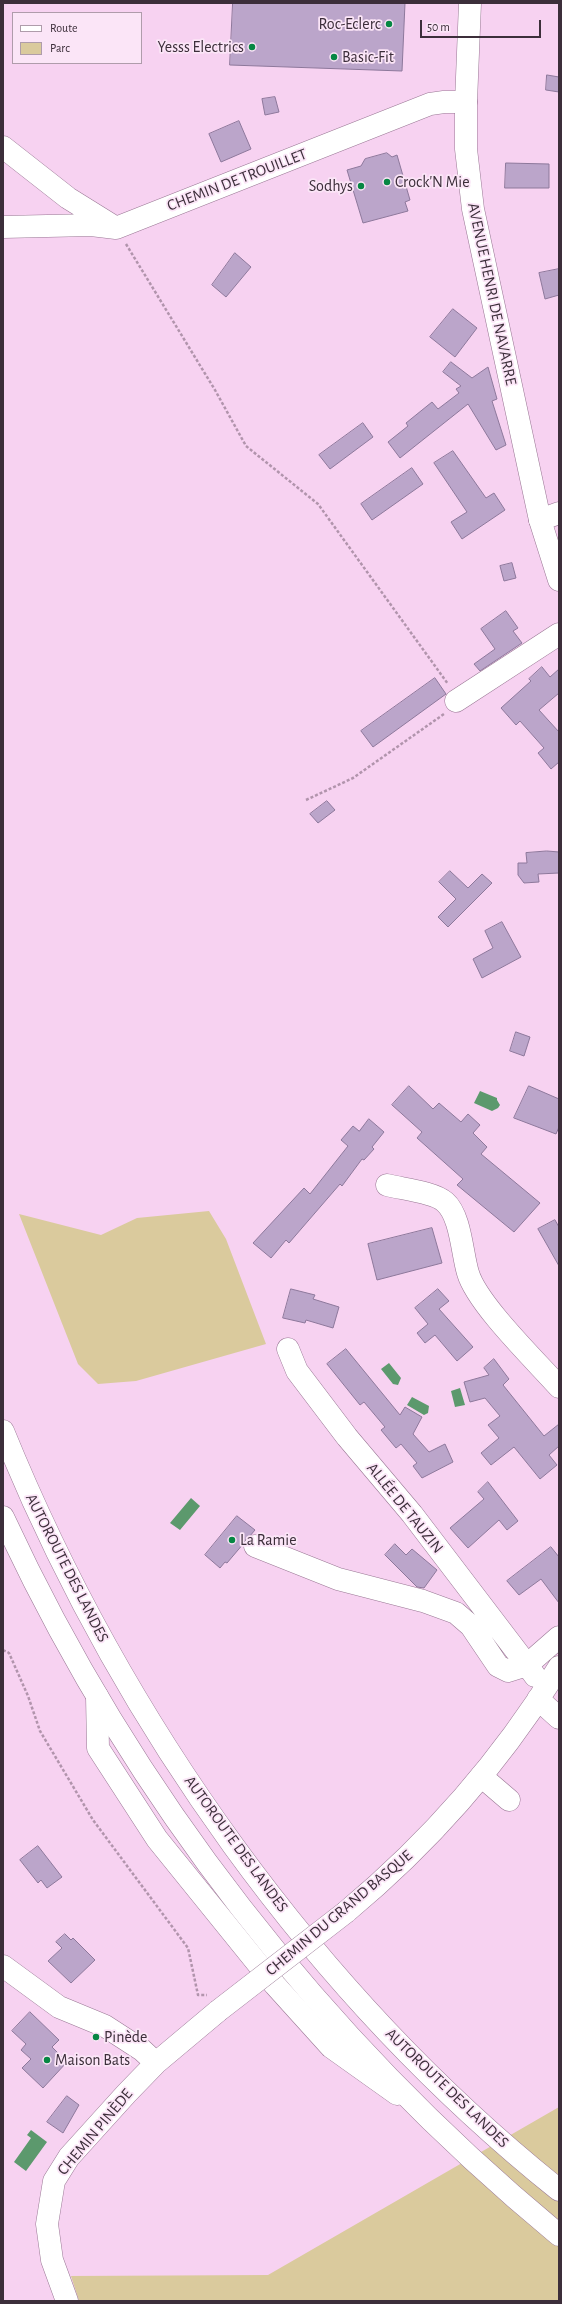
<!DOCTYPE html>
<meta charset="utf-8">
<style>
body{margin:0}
#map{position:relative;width:562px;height:2304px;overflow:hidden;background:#f7d2f1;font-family:"Alegreya Sans",sans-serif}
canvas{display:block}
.frame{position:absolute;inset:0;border:4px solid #3c2e3a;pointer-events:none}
.legend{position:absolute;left:12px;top:12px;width:130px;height:52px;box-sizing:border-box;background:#fbe5f7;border:1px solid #af9cab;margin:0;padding:5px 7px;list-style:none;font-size:12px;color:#3c2e3a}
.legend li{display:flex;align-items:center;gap:8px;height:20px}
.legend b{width:20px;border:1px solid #af9cab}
.scale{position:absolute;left:420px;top:20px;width:121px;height:18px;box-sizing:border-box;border:2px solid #3c2e3a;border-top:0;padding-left:5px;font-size:12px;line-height:14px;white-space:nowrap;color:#3c2e3a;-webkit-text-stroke:3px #fbe5f7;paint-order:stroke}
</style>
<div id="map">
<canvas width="562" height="2304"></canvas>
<div class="frame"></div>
<ul class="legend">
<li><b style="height:5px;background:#fff"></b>Route</li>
<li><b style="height:11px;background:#daca9d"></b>Parc</li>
</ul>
<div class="scale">50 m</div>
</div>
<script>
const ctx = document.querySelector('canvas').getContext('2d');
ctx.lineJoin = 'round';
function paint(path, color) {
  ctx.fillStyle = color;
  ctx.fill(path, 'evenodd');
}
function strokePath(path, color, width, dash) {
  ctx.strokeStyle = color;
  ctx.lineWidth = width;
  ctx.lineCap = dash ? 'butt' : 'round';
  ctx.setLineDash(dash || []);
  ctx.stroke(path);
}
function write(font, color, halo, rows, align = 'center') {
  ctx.font = font + ' "Alegreya Sans",sans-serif';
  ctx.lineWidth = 3.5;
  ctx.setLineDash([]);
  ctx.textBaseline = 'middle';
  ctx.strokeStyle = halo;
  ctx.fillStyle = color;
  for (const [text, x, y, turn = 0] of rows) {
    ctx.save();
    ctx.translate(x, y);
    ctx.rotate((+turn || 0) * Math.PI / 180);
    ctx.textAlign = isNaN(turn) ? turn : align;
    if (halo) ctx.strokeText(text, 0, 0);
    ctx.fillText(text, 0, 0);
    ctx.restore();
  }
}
const green = new Path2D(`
 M209,1211L226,1239L266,1344L136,1381L98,1384L78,1364L19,1214L101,1235L137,1218Z
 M559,2107V2301H79L71,2276L268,2275Z`);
const water = new Path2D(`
 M480,1091L497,1098V1100L500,1105L498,1108L492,1111L474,1103Z
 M389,1363L401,1378L398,1385L393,1384L381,1369Z
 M460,1388L465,1405L455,1407L451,1391Z
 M412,1397L429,1406L428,1413L424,1415L407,1405Z
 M191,1498L200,1506L180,1530L170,1523Z
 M31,2130L47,2142L26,2171L14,2162L31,2138L27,2135Z`);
const building = new Path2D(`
 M233,3H405L402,71L230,65Z
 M547,75L559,77V92L546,90Z
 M275,97L279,112L265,115L262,99Z
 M239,121L251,149L221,162L209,134Z
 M387,153L392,157L397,155L410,200L405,202L408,211L363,223L347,170L361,166L365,159Z
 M506,163L549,164V188H505Z
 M235,253L251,267L226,297L212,285Z
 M559,269V295L545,299L539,273Z
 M453,309L477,328L455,357L430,337Z
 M451,362L472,378L488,367L497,399L492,401L506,445L496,450L468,404L400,458L388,442L408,426L406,423L432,402L438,409L459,393L456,389L461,386L443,372Z
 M363,423L373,437L330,469L319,455Z
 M453,451L486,498L494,493L505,510L462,539L451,522L467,512L434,463Z
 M412,468L423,484L372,520L361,504Z
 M512,563L516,578L504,581L500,566Z
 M506,611L518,628L513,631L522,643L480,671L474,664L495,649L481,629Z
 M542,667L550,677L559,669V693L539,710L559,732V762L551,769L538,753L544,748L520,721L516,725L501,708L531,681L529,679Z
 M435,678L446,694L373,747L361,731Z
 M327,801L335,810L318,823L310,814Z
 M547,851L559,852V873L538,874L539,882L524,883L518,875V863H527L526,853Z
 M450,871L468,888L482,874L492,883L448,927L438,917L456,899L439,882Z
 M502,922L521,957L482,978L473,959L493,948L485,931Z
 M516,1032L530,1037L524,1056L510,1051Z
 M409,1086L433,1109L439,1103L461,1122L468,1114L480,1125L473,1133L487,1147L481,1154L540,1203L514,1232L457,1185L463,1179L417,1138L422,1132L392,1105Z
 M529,1086L559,1099V1127L556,1134L514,1118Z
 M369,1119L384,1132L372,1147L374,1149L364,1160L362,1159L342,1186L340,1184L289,1243L286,1240L271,1258L253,1243L304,1188L310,1194L348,1146L341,1140L353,1126L359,1131Z
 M555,1220L559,1227V1266L538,1229Z
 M432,1228L442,1263L377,1280L368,1244Z
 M291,1289L315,1295L313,1299L339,1307L333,1328L306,1320L305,1323L283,1318Z
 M438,1289L449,1301L439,1309L473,1347L457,1361L435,1335L425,1343L417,1333L428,1324L415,1308Z
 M346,1349L400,1415L405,1407L422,1417L413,1434L429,1452L445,1444L453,1462L422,1478L413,1466L417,1463L401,1444L396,1448L381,1430L385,1427L364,1402L360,1405L327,1364Z
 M494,1359L509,1379L503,1385L544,1436L559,1424V1446L549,1455L557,1465L540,1479L514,1447L491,1465L481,1453L499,1438L488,1425L500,1416L485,1398L470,1402L464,1382L489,1375L484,1368Z
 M488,1482L518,1521L507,1530L499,1520L468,1548L450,1528L484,1499L478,1492Z
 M237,1516L255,1530L227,1563L225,1562L220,1568L205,1555Z
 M395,1544L406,1555L412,1549L437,1570L424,1588L417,1587L385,1555Z
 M551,1547L559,1557V1603L541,1579L519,1595L507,1581Z
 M38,1846L62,1877L47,1888L41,1880L38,1883L20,1860Z
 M65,1934L71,1940L73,1938L95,1960L71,1983L48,1961L62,1948L56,1942Z
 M30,2012L59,2040L52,2047L67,2062L43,2088L22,2068L31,2059L21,2050L26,2044L12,2031Z
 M67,2096L79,2105L63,2133L47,2122Z`);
const path = new Path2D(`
 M126,244L215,390L246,446L318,504L448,684
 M306,800L353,778L444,714
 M3,1650L9,1653L28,1696L40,1731L93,1820L188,1948L198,1995H207`);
const minor = new Path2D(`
 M3,147L68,198L113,226
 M3,227L91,225L116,228L430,104L444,102H466
 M540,520L559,513
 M456,701L559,634
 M387,1185C402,1189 434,1192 445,1202C461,1216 462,1254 468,1273C477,1304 536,1361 559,1387
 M255,1546L338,1579L423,1601L456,1613L471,1626L498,1666L508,1671L527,1665L412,1514L347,1437L297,1371L288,1349
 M535,1676L527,1665L559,1637
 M97,1696L98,1748L157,1839L275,1985L331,2047L397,2094
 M538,1699L559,1718
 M481,1776L509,1800
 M346,1912C430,1842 502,1760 559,1667
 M3,1966L59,2007L105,2026L142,2050L156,2063
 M67,2301L52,2260L47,2224L54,2181L69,2157L126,2094L156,2063L218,2011`);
const major = new Path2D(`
 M470,3L466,102V149L473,209L540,520L559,580`);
const highway = new Path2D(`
 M3,1431C121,1721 314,1994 559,2190
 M3,1517C132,1796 323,2040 559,2235`);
const minorBridge = new Path2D(`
 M218,2011L346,1912`);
const markers = [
 [389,24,4,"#068743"],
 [252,47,4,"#068743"],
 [334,57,4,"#068743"],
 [387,182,4,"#068743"],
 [361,186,4,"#068743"],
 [232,1540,4,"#068743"],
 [96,2037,4,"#068743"],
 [47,2060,4,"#068743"]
];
const poiNames = [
 ["Roc-Eclerc",381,24,"right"],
 ["Yesss Electrics",244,47,"right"],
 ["Basic-Fit",342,57],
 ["Crock'N Mie",395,182],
 ["Sodhys",353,186,"right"],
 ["La Ramie",240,1540],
 ["Pinède",104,2037],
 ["Maison Bats",55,2060]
];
const streetNames = [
 ["CHEMIN DE TROUILLET",237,180,-21],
 ["AVENUE HENRI DE NAVARRE",492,294,78],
 ["ALLÉE DE TAUZIN",405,1508,51],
 ["AUTOROUTE DES LANDES",67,1568,63],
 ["AUTOROUTE DES LANDES",236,1844,54],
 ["CHEMIN DU GRAND BASQUE",339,1913,-40],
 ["AUTOROUTE DES LANDES",447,2088,44],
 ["CHEMIN PINÈDE",95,2132,-50]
];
paint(green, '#daca9d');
paint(water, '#5c996d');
paint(building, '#bba5ca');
strokePath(building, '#8d789b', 1);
strokePath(minor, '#997794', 23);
strokePath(major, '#997794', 23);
strokePath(highway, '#997794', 23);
strokePath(path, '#b194ac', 2.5, [3, 2]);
strokePath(minor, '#fff', 22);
strokePath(major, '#fff', 22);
strokePath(highway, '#fff', 22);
strokePath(minorBridge, '#997794', 23, []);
strokePath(minorBridge, '#fff', 22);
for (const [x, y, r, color] of markers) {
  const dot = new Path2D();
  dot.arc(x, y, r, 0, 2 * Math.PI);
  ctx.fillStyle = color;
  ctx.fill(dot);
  strokePath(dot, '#fbe5f7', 1.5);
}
write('16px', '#3c2e3a', '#fbe5f7', poiNames, 'left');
write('16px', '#3c2e3a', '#fbe5f7', streetNames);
</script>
